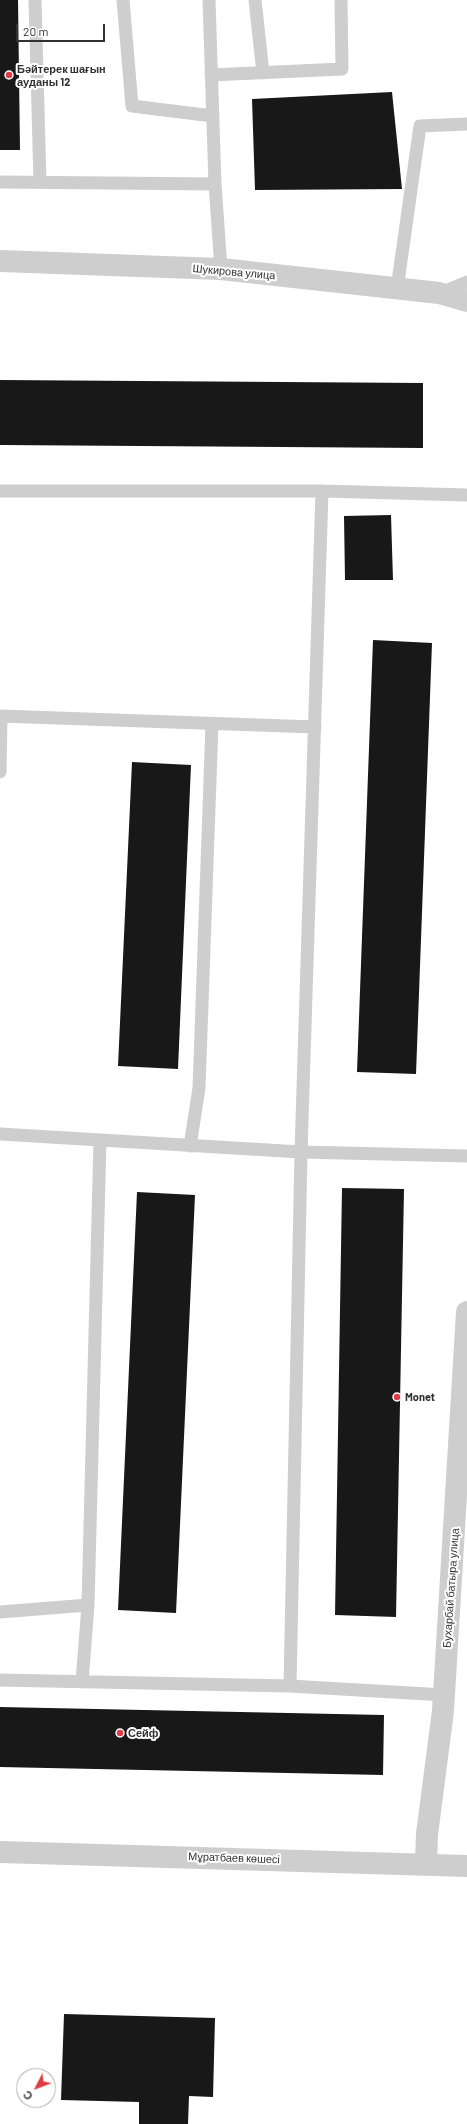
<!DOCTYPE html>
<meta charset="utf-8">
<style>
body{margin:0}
#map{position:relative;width:467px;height:2124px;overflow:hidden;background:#fff;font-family:Barlow,sans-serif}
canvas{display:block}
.north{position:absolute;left:16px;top:2068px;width:40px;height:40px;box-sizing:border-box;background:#fff;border:1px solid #adadad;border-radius:50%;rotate:228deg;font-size:11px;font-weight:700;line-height:16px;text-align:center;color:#313131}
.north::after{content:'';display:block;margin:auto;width:14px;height:18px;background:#df3d45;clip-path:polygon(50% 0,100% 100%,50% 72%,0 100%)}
.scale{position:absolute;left:16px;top:24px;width:89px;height:18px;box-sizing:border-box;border:2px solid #313131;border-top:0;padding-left:5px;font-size:12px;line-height:14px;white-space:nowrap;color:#313131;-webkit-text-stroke:3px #fff;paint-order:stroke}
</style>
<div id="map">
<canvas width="467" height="2124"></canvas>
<div class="north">С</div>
<div class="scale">20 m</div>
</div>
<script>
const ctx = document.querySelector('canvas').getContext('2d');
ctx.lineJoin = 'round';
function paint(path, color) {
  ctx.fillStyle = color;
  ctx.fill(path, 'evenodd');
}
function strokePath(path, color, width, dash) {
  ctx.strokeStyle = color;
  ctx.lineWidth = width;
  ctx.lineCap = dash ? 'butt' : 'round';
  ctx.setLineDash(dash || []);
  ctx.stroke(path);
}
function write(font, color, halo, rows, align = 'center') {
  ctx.font = font + ' Barlow,sans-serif';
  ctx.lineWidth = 4;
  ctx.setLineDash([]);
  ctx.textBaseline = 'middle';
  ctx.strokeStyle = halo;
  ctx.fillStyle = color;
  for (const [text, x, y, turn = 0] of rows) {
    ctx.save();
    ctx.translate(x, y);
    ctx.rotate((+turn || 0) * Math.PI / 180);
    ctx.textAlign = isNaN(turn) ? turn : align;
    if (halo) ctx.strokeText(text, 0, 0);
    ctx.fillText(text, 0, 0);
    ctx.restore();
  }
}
const building = new Path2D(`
 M0,0H18L20,150H0Z
 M392,92L402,189L255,190L252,99Z
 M0,380L423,383V448L0,445Z
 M391,515L393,580H345L344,516Z
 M373,640L432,643L416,1074L357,1072Z
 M132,762L191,765L178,1069L118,1066Z
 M342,1188L404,1189L396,1617L335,1615Z
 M137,1192L195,1195L176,1613L118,1610Z
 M0,1707L384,1715L383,1775L0,1767Z
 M64,2014L215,2018L213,2097L189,2096L188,2124H139V2102L61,2100Z`);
const service = new Path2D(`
 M35,0L40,182
 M123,0L132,106L213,116
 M209,0L215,184L221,269
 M255,0L263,73
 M211,75L342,69L341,0
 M0,182L215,184
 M397,289L420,126L467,124
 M441,293L467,282
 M0,491H322L467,495
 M0,716L315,727
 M0,772L1,717
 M0,1134L301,1152L467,1156
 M190,1146L199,1088L212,724
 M0,1612L88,1605
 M0,1680L290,1686L444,1695
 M82,1682L88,1605L100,1140
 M290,1686L301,1152L322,491`);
const minor = new Path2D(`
 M0,261L221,269L439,293L467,301
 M426,1863L427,1834L443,1711L467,1312`);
const tertiary = new Path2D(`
 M0,1852L467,1866`);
const markers = [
 [9,75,4,"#df3d45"],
 [397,1397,4,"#df3d45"],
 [120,1733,4,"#df3d45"]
];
const poiNames = [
 ["Бәйтерек шағын",17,69],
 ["ауданы 12",17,82],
 ["Monet",405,1397],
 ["Сейф",128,1733]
];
const streetNames = [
 ["Шукирова улица",234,272,5],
 ["Бухарбай батыра улица",451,1588,-86],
 ["Мұратбаев көшесі",234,1858,2]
];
paint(building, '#181818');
strokePath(service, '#cecece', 13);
strokePath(minor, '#cecece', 22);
strokePath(tertiary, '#cecece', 22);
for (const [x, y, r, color] of markers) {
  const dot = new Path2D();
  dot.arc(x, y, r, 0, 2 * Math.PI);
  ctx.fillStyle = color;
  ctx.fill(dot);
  strokePath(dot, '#fff', 1.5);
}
write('bold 11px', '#313131', '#fff', poiNames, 'left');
write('11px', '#313131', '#fff', streetNames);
</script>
